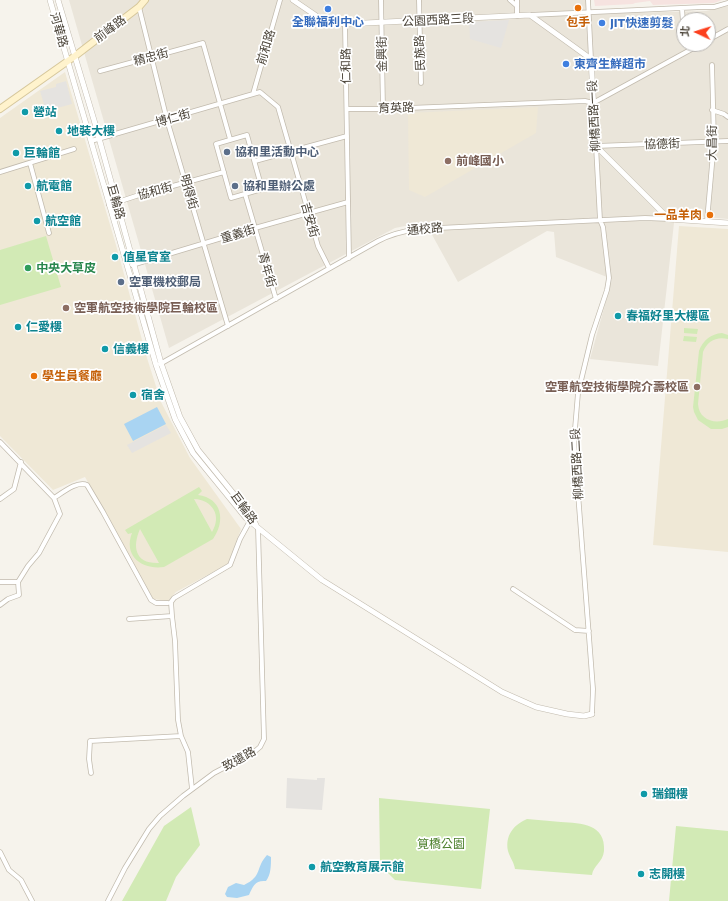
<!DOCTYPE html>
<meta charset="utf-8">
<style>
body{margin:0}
#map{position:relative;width:728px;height:901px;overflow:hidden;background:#f6f3ec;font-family:Commissioner,"Noto Sans TC",sans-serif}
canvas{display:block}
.north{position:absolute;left:676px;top:12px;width:40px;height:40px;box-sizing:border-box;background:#fff;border:1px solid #b7b4b0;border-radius:50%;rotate:274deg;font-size:11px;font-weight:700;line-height:16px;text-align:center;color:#4b4439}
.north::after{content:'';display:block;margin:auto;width:14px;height:18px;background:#fc3f1d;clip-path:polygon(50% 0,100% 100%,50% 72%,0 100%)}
</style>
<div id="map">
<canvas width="728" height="901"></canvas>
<div class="north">北</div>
</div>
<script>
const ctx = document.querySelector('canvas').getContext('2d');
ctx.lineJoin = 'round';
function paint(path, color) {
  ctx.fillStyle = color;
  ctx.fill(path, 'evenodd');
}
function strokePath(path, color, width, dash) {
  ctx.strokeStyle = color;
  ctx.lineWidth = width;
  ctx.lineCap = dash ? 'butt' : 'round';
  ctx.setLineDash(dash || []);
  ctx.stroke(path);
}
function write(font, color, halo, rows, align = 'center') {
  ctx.font = font + ' Commissioner,"Noto Sans TC",sans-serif';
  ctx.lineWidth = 3.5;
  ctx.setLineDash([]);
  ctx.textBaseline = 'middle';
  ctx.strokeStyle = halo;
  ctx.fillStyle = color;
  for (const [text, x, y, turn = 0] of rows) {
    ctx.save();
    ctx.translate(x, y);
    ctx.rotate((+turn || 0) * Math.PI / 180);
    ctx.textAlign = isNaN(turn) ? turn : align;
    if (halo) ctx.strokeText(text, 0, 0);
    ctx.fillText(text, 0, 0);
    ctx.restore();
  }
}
const residential = new Path2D(`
 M69,0H588L589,14L706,11L728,6V219L675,214L658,366L590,359L612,279L556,257L554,232L547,231L458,282L425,222L395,228L169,348ZM684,20H708V44H684Z`);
const education = new Path2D(`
 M65,72L116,245L147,358L161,402L190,458L241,529L228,564L176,592L168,601L153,599L85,477L53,490L0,436V118Z
 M538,107L536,133L425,197L409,190L408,113Z
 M679,226L728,229V552L653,545Z`);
const medical = new Path2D(`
 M594,0H722L714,3L653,5L650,1L635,3L633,4L595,6Z`);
const green = new Path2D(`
 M46,236L61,287L0,305V250Z
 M684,328L698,329L697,334L684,333Z
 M722,333L728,335V339C717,336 707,341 703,352L698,404C699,420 715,425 728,419V427L722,429H711L698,420L694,412L693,407L699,351C703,340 711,334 722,333Z
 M684,336L697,337L696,342L683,341Z
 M199,487L202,491L198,495C222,498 226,521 213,539L164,567C142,570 123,556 132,533L128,534L125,530ZM194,499C213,500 222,516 212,532ZM140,529L159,563C135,564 132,547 140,529Z
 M379,798L490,809L481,889L395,880L385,870L380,861Z
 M191,807L200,845L176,877L166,901H122L164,826Z
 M527,819C538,820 550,821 561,822C581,823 606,824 604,851C603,862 593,866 592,875L515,869C514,862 510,858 508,851C505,836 513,825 527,819Z
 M676,826L728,831V901H669Z`);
const parking = new Path2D(`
 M509,20L501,48L470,39L469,22Z
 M66,81L72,104L46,111L40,91L56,87V84Z
 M166,425L171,433L132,453L127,445Z
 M287,778L317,780V778H325L322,810L286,808Z`);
const water = new Path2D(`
 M157,407L166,424L133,441L124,424Z
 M267,855L271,857C271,865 271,875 266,881C255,880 253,886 249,895L237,898L227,897L225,894L228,887L236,883L244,885C263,876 255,868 267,855Z`);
const minor = new Path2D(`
 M381,0L383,109
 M419,0L421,83
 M510,0L517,6
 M588,0L591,59
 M139,7L167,120L228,326
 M682,8L684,37
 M530,15L702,7H714L728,3
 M517,16V0
 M345,24L349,258
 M708,40L728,29
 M687,44L690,50
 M100,71L203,43L230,139
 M253,94L280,0
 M347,109H383L585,101L593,103L701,44
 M712,110L724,114L728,117
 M247,135L262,189L231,198L216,144Z
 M91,141L260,92L278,107L318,246L329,268
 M255,161L347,136
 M30,163L49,233
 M0,172L74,149
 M245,194L276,299
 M109,205L136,196L224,172
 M707,221L714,142L712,65
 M132,265L255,228L348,202
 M160,364L378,241C391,234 404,231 418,229L645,218L669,219
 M0,442L54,498L60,514L39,553L28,566L18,582L19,595L8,599L0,605
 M54,498C62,493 78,480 87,485L103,512L151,600L156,603H168
 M0,499L14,489L21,462
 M0,582H18
 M513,589L575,630L589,631
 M129,619L172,616
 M592,714L593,689L574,441L578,393L592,335L607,290L609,278L603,227L600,220L596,146L728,141
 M91,773L89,759L90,741L181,736
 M192,789L188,752L181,736L178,720L175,641L172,616L171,602L174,598L230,565L240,539L251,519
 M0,852L9,870L21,880L32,901
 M108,901L125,868L149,829L160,816L183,796L214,773L254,752L260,747L264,739L258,528`);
const tertiary = new Path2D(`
 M50,0L156,365L175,419L193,453L246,518L322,580L502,692L536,707L567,714L584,716L592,714
 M58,0L94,120L161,363L180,417L198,450L250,514L256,525
 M293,0L318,17L331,21L345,24L530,15L591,59L596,146L669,219L728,223`);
const secondary = new Path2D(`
 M0,109L75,56L139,7L145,0`);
const markers = [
 [578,8,4,"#e8710a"],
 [328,9,4,"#3f7fe0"],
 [602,23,4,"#3f7fe0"],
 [566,64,4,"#3f7fe0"],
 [25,112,4,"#0f9aa8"],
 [59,131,4,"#0f9aa8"],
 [227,152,4,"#5c6f8a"],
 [16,153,4,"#0f9aa8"],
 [448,161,4,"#8d6e63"],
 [28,186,4,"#0f9aa8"],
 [235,186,4,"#5c6f8a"],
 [710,215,4,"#e8710a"],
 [37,221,4,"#0f9aa8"],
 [115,257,4,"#0f9aa8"],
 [28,268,4,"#2e9e5b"],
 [121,282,4,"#5c6f8a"],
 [66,308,4,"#8d6e63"],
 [618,316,4,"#0f9aa8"],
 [18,327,4,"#0f9aa8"],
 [105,349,4,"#0f9aa8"],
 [34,376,4,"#e8710a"],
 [697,387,4,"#8d6e63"],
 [133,395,4,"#0f9aa8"],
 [644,794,4,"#0f9aa8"],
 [312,867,4,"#0f9aa8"],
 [641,874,4,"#0f9aa8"]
];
const streetNames = [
 ["公園西路三段",438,20,-3],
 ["前峰路",110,29,-37],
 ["河華路",59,30,74],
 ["前和路",266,47,-73],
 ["民族路",420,53,-92],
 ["金興街",382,54,-91],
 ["精忠街",151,57,-15],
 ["仁和路",346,66,-91],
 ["育英路",396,108,-2],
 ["柳橋西路一段",594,116,-93],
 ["博仁街",173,118,-16],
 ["大昌街",712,143,-89],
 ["協德街",662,144,-2],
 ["協和街",155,191,-15],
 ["明得街",189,192,74],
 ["巨輪路",116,202,74],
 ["吉安街",310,220,74],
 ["通校路",425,229,-5],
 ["重義街",238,234,-17],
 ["青年街",267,270,74],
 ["柳橋西路二段",577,464,-93],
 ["巨輪路",244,508,54],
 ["致遠路",239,759,-29]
];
const shopNames = [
 ["全聯福利中心",328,22,"center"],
 ["JIT快速剪髮",610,23],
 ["東齊生鮮超市",574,64]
];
const foodNames = [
 ["包手",578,22],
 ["一品羊肉",702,215,"right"],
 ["學生員餐廳",42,376,"left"]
];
const cultureNames = [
 ["營站",33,112],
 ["地裝大樓",67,131],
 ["巨輪館",24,153],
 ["航電館",36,186],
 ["航空館",45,221],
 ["值星官室",123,257],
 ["春福好里大樓區",626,316],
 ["仁愛樓",26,327],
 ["信義樓",113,349],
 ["宿舍",141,395],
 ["瑞鈿樓",652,794],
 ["航空教育展示館",320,867],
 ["志開樓",649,874]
];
const serviceNames = [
 ["協和里活動中心",235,152],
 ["協和里辦公處",243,186],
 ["空軍機校郵局",129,282]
];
const educationNames = [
 ["前峰國小",456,161],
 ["空軍航空技術學院巨輪校區",74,308],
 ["空軍航空技術學院介壽校區",689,387,"right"]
];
const leisureNames = [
 ["中央大草皮",36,268]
];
const parkNames = [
 ["筧橋公園",441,844]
];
paint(residential, '#eae5da');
paint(education, '#efe8d6');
paint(medical, '#f6e3e0');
paint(green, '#d2eab5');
paint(parking, '#e5e3e0');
paint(water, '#a9d4f2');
strokePath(minor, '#c2bbae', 5.5);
strokePath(tertiary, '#c2bbae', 6);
strokePath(secondary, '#d6c79b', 8);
strokePath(minor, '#fff', 4);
strokePath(tertiary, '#fff', 5);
strokePath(secondary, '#fff3cd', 6);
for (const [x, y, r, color] of markers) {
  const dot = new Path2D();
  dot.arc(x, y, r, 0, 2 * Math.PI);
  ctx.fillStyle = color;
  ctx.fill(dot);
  strokePath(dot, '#fff', 1.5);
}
write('12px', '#4b4439', '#fff', streetNames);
write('bold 12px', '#366cbe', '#fff', shopNames, 'left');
write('bold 12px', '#c56008', '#fff', foodNames);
write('bold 12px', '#0d838f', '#fff', cultureNames, 'left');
write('bold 12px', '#4e5e75', '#fff', serviceNames, 'left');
write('bold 12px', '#785e54', '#fff', educationNames, 'left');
write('bold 12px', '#27864d', '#fff', leisureNames, 'left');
write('12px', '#4a7f2a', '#fff', parkNames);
</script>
